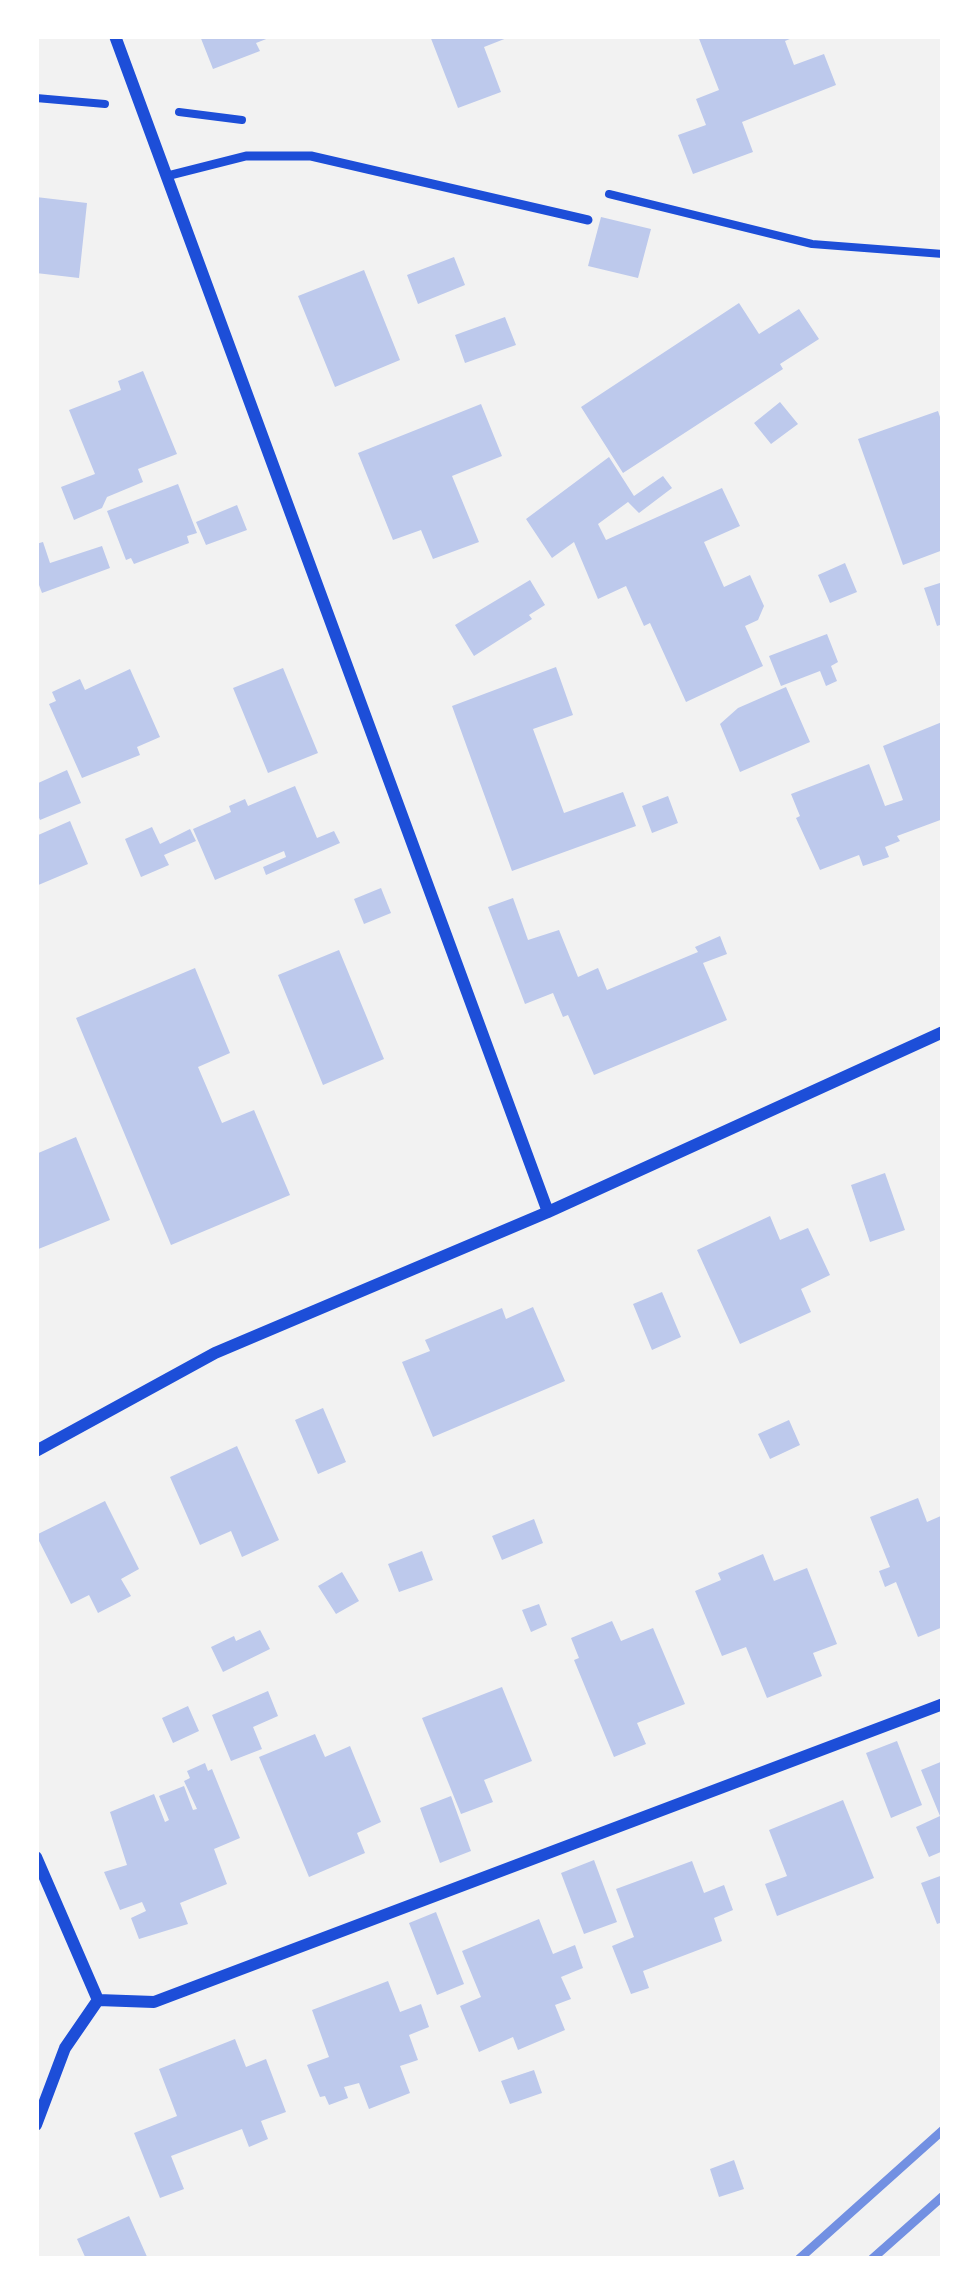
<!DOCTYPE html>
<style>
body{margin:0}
#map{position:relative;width:979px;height:2295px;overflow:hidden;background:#f2f2f2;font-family:"Sofia Sans Condensed",sans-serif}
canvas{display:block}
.frame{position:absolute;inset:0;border:39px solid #fff;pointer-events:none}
</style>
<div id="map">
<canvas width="979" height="2295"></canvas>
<div class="frame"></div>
</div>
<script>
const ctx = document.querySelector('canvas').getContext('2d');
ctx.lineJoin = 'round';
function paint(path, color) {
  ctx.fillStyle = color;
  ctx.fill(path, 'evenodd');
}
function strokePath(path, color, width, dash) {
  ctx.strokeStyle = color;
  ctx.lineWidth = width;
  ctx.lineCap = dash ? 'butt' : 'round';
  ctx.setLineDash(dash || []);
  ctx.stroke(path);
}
const building = new Path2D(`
 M200,36H274L256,43L260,51L213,69Z
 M430,36H512L484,47L501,92L458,108Z
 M698,36H797L785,41L794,65L824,54L836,85L742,122L753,152L693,174L678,135L706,125L696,99L719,90Z
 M36,197L87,203L79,278L36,273Z
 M601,217L651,229L638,278L588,266Z
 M454,257L465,285L418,304L407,275Z
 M364,270L400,360L335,387L298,296Z
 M739,303L759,334L799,309L819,339L780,364L783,369L623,473L581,407Z
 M505,317L516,345L465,363L455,335Z
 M143,371L177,454L138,469L143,482L107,497L102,508L74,520L61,487L95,474L69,410L121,390L118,381Z
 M780,402L798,424L771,444L754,423Z
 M481,404L502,456L452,476L479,542L433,559L421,530L393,540L358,453Z
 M938,411L943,426V550L903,565L858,439Z
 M609,457L634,496L663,476L672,488L639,513L628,502L598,524L606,540L722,488L740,526L704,542L724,587L750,575L764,606L758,620L745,626L763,666L686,702L650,623L644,626L626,586L598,599L574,542L552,558L526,519Z
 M178,484L197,533L187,536L189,543L134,564L131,558L126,560L107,511Z
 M237,505L247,530L206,545L196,522Z
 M43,542L50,563L102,546L110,568L42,593L36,577V544Z
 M845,563L857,592L830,603L818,575Z
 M530,580L545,605L529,615L532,619L474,656L455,625Z
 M943,582V624L937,626L924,588Z
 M827,634L838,662L831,666L837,681L826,686L820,671L781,686L769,656Z
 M556,667L573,715L533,729L564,813L623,792L636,826L512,871L452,706Z
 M283,668L318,753L268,773L233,688Z
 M130,669L160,737L137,747L140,755L82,778L49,704L56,701L52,692L80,679L85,690Z
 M786,687L810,742L740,772L720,724L738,708Z
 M942,722L943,819L897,836L900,841L885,847L889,857L863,866L859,855L820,870L796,818L800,816L791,794L869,764L885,806L903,800L883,746Z
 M67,770L81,803L40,820L36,811V784Z
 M295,786L317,838L334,831L340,843L266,875L263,867L286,857L284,851L215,880L193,829L231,812L229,806L245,799L248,806Z
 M668,796L678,823L652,833L642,806Z
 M70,821L88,864L36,886V836Z
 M152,827L160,844L190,829L196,841L164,855L169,865L141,877L125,839Z
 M381,888L391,913L364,924L354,899Z
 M513,898L528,940L559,930L578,977L598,968L607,990L698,952L695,947L720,936L727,954L703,963L727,1020L594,1075L568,1015L563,1017L553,993L525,1004L488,907Z
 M339,950L384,1059L323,1085L278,975Z
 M195,968L230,1053L198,1067L222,1123L254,1110L290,1195L171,1245L76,1018Z
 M76,1137L110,1220L36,1250V1154Z
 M885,1173L905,1230L870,1242L851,1185Z
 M770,1216L780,1240L808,1228L830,1275L801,1289L811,1312L740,1344L697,1250Z
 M662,1292L681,1337L652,1350L633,1304Z
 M533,1307L565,1381L433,1437L402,1362L430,1351L425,1340L502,1308L506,1319Z
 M323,1408L346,1462L318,1474L295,1420Z
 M789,1420L800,1445L770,1459L758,1434Z
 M237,1446L279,1540L242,1557L231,1531L200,1545L170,1477Z
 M918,1498L927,1522L943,1515V1627L918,1637L896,1582L885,1587L879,1571L890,1567L870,1517Z
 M105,1501L139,1569L121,1579L131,1596L98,1613L89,1595L71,1604L36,1535Z
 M534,1519L543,1543L502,1560L492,1536Z
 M422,1551L433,1580L399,1592L388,1564Z
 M763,1554L774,1581L807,1568L837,1644L813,1653L822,1676L767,1698L746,1647L722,1656L695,1591L721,1580L718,1573Z
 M342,1572L359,1601L336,1614L318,1586Z
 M539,1604L547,1625L531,1632L522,1610Z
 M612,1621L621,1641L653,1628L685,1704L637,1723L646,1744L614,1757L574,1660L579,1658L571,1638Z
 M260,1630L270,1649L223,1672L211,1647L234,1636L236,1641Z
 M502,1687L532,1761L484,1780L493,1802L461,1814L422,1718Z
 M268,1691L278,1716L253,1727L262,1749L231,1761L212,1715Z
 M188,1706L199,1731L173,1743L162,1718Z
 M315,1734L325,1757L350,1746L381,1822L357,1833L365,1853L309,1877L259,1757Z
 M897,1741L922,1805L891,1818L866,1753Z
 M943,1761V1851L929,1857L916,1827L940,1816L921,1770Z
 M205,1763L208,1771L212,1769L240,1838L214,1849L227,1884L180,1903L188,1924L139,1939L131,1918L146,1911L142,1902L120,1910L104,1872L127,1865L110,1812L154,1794L165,1822L169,1820L159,1796L184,1786L193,1810L197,1809L184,1781L190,1778L187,1771Z
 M451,1796L471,1851L440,1863L420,1808Z
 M843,1800L874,1878L777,1916L765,1884L787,1876L769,1830Z
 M594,1860L617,1922L584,1934L561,1873Z
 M692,1861L704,1893L724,1885L733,1910L714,1918L722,1941L643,1971L649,1988L631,1994L612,1946L634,1937L616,1889Z
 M943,1875V1922L937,1924L921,1883Z
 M436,1912L464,1984L437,1995L409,1923Z
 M539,1919L553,1954L575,1945L583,1968L561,1977L571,1999L555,2005L565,2030L518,2050L513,2037L479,2052L460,2006L481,1997L462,1951Z
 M388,1981L400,2012L421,2004L429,2027L409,2035L418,2060L400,2066L410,2093L369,2109L359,2083L344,2087L348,2098L329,2105L325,2096L320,2097L307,2065L329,2057L312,2010Z
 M235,2039L246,2067L266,2059L286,2112L261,2121L268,2139L249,2147L242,2129L171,2156L184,2189L160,2198L134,2133L177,2116L159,2069Z
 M534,2070L542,2093L510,2104L501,2081Z
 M734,2160L744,2189L719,2197L710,2169Z
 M129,2216L148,2259H86L77,2239Z`);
const path = new Path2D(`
 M36,98L105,104
 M179,112L242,120
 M609,194L812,244L943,254`);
const service = new Path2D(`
 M167,176L246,156H311L588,220`);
const minor = new Path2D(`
 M115,36L548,1212
 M36,1451L215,1353L548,1212L943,1032
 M36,1857L98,2000L65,2048L36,2125
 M98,2000L154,2002L943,1704`);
const rail = new Path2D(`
 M799,2259L943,2130
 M872,2259L943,2196`);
paint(building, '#bdc9ec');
strokePath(path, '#1d4ed8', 8);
strokePath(service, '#1d4ed8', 9);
strokePath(minor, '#1d4ed8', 12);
strokePath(rail, '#7290e2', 9);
</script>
